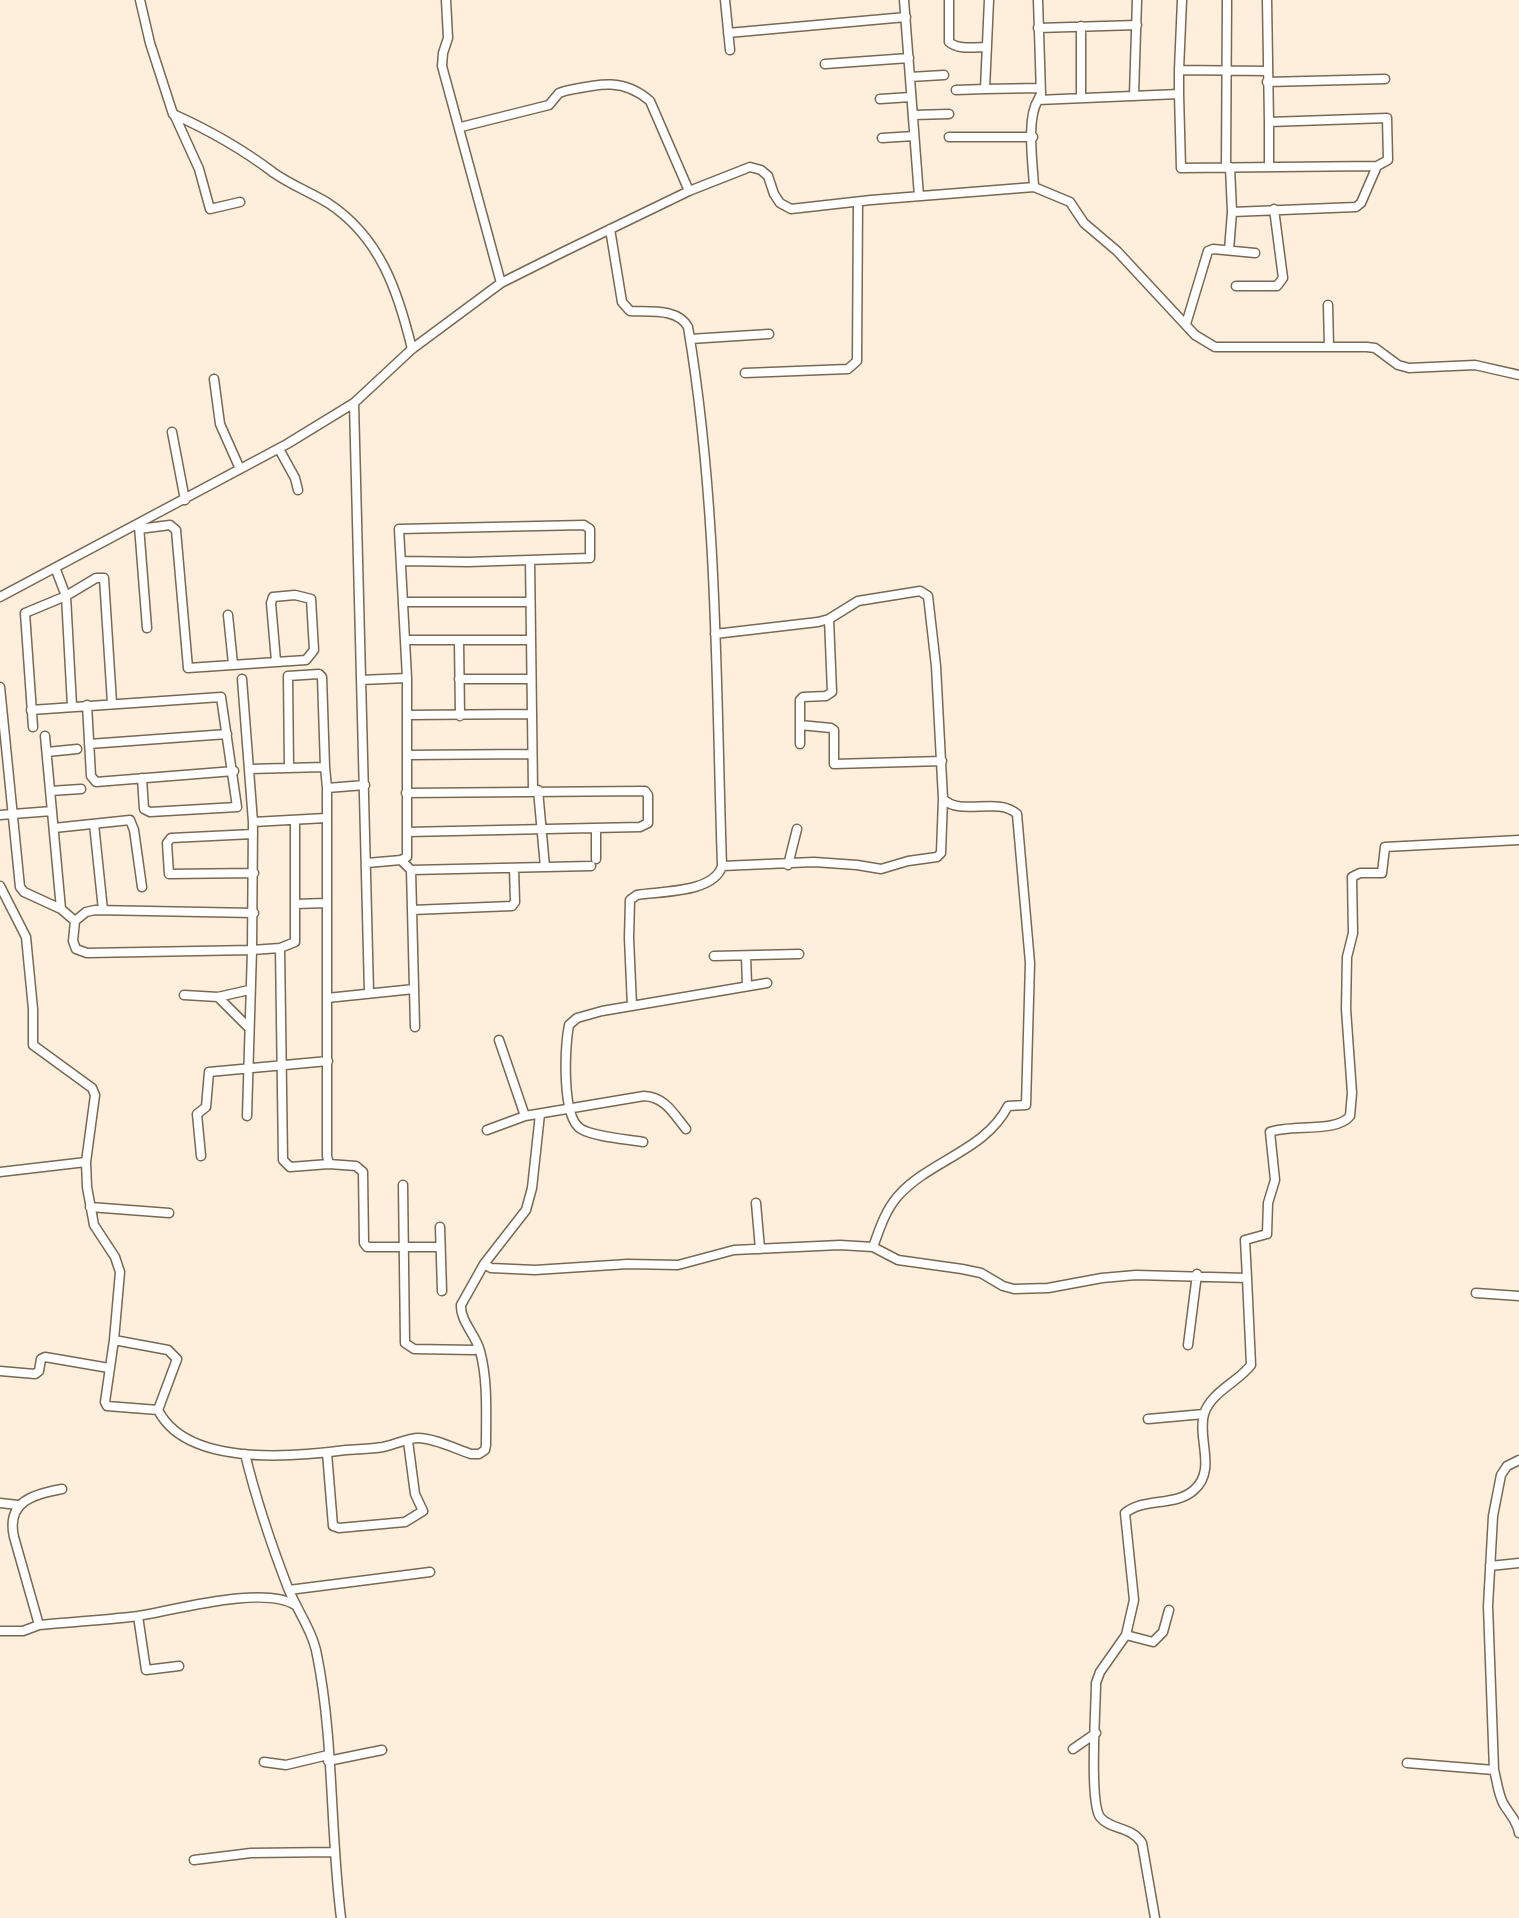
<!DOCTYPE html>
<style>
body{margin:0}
canvas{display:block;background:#fdefdb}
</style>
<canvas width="1519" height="1918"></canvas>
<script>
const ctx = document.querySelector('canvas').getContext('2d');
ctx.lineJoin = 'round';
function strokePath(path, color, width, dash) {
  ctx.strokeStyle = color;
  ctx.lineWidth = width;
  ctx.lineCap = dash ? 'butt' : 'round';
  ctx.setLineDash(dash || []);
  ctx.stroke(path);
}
const street = new Path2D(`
 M140,0L150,43L173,114C211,131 241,148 274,173C291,185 310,192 328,203C380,237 398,291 412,349
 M446,0L448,38L443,53L442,66L501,283
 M725,0L730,50
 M904,0L919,196
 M949,0V42C958,50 975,47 987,47
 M1038,0L1041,94L1038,100
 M1081,26V98
 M1038,28L1137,25
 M728,33L906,17
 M825,64L909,58
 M1179,70L1182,0
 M910,77L944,75
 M1267,82L1385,79
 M985,89L1040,88
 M956,90L985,89L989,0
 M1179,94L1181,168L1377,166
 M1134,95L1137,0
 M880,99L911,97
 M174,114L199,169L210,209L240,202
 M913,115L949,114
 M1269,122V166
 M461,127L549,105L559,93L565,91C597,84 623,77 650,101L689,191
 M949,137H1033
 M882,138L914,136
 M1226,166L1227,0
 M1230,167L1232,212
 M1034,187C1033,164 1026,119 1038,100L1179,94V70L1267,71
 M610,229L622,302L630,311C650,312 678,308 688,327C718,504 716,687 722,866C714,893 661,891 637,895L630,900L629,938L632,1006
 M1229,250L1232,212L1356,207L1361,203L1377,166L1388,160L1387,118L1269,122L1267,0
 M1236,286H1277L1283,278L1274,209
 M1328,305L1329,347
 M1186,324L1208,251L1213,249L1255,253
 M690,339L769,334
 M745,373L848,369L857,361L858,202
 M214,379L220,424L240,469
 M354,403L369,992
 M172,432L185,500
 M279,449L295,478L298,490
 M139,526L147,628
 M139,529L170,525L176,530L188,668L306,660L314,650L311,599L295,595L273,597L271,603L276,661
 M530,560L533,790
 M56,570L66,596L72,706
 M0,597L287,444L354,403L412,349L501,283L563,252L689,191L750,167L761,170L768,176L774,194L780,203L791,209L871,200L1034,187L1070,202L1084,223L1117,251L1195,335L1215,347H1367L1375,348L1398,365L1409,368L1475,365L1519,375
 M404,602H530
 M228,615L233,664
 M406,640H530
 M459,641L460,716
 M242,679L253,822
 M459,679H530
 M361,680L407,678
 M0,687L20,887L24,892L61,909L75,921
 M87,705L91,776L96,782L234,771
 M31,710L221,697L237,807L150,812L144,809L142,778
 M407,715L530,714
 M800,725L831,728L834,730V764L942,761
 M33,727L25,613L66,596L96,578H104L112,703
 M45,736L61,909
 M89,744L227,734
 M800,744V700L803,697L826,696L832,692L829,619
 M47,752L77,749
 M407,755L532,754
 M289,768L288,676L319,674L322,677L325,767
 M249,769L325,767L327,788
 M365,785L327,788V1156L329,1164L356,1166L363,1172L364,1243L367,1247H440
 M538,790L545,867
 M50,791L81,789
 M406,793L645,791L648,795V823L640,827L407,832
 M0,815L52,811
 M94,824L103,910
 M54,828L130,820L134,830L142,887
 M596,828V859
 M253,834L171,838L167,843L169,874L254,873
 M401,860L411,870L415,1027
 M367,863L401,860L407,857V678L399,529L584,525L590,529V558L468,562L403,561
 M788,865L797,829
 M722,866L814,862L857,865L881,869L908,861L937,857L941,853L943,799
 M411,870L591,866
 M0,886L26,937L33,1009V1045L92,1088L95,1095L86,1162L87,1187L94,1225L115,1257L120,1272L114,1340L168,1350L177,1359L158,1410C187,1467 294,1457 346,1450C358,1449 371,1449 383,1447C393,1445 409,1438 418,1438C434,1438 456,1449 471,1454H479L485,1450L486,1445C486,1414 488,1380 480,1351C476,1335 460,1321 461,1305L484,1264L491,1268L535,1270L628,1264L678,1265L734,1250L840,1245L873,1247C880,1228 885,1211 898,1196C930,1160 985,1151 1008,1106L1026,1105L1030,963L1017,814C997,796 962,817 943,799L936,666L928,596L920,591L858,601L829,619L818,622L715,634
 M296,904L325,903
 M412,910L512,906L515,902L514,868
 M254,913L95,910L86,912L75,921L73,941L76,949L87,953L252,950L253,822L326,818
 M280,948L283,1160L290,1167L329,1164
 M714,956L799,954
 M746,956L747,985
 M184,995L218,997L249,990
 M218,997L248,1027
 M327,998L414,989
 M499,1040L525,1116
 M247,1116L252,950L280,948L295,942V820
 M487,1130L525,1116L644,1096C665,1097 673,1113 686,1129
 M643,1142C626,1139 595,1137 581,1129C561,1117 565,1046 569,1025L577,1018L602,1011L767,983
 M201,1156L197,1114L206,1107L209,1072L328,1061
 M0,1172L86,1162
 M403,1185L405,1343L414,1349L474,1350
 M756,1203L760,1249
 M90,1207L169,1213
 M440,1227L442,1291
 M873,1247L898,1260L962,1269L981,1273L1003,1286L1014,1289L1048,1288L1102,1278L1136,1275L1247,1278L1251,1365C1238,1382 1211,1392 1204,1414C1197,1439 1217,1470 1194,1490C1175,1507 1145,1497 1125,1513L1134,1600L1126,1635L1100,1672L1096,1683C1096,1707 1089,1801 1100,1817C1110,1830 1131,1826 1142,1843L1155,1918
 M484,1264L526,1210L532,1188L540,1114
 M1247,1278L1245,1240L1267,1234L1268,1203L1275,1180L1270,1132C1291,1124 1337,1133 1350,1116L1352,1093L1346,1009L1347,957L1353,933L1352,877L1360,873H1382L1385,847L1519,840
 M1476,1293L1519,1296
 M114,1340L105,1402L107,1406L158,1410
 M1188,1345L1197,1274
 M0,1371L35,1374L39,1371L41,1359L45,1357L109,1368
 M1148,1419L1204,1414
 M327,1453L333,1526L339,1528L405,1522L423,1511L415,1494L408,1441
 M245,1454C256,1499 271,1544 288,1588C297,1610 313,1632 317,1655C334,1739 330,1832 341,1918
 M1519,1460L1507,1466L1501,1475L1493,1516L1488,1606L1494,1770C1497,1781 1498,1793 1503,1803C1509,1814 1517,1820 1519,1833
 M0,1503L18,1505
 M1490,1566L1519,1563
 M289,1590L430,1572
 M138,1616L146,1670L179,1666
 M39,1625C72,1622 105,1620 138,1616C175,1610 264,1585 295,1605
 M0,1631H23L39,1625L14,1537C6,1502 33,1494 62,1489
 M1126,1635L1153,1642L1163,1632L1169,1610
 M1073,1749L1096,1733
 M328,1761L382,1750
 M264,1762L286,1765L328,1755
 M1407,1763L1494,1770
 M194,1860L251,1853L333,1852`);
strokePath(street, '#786952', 11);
strokePath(street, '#fff', 8);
</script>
